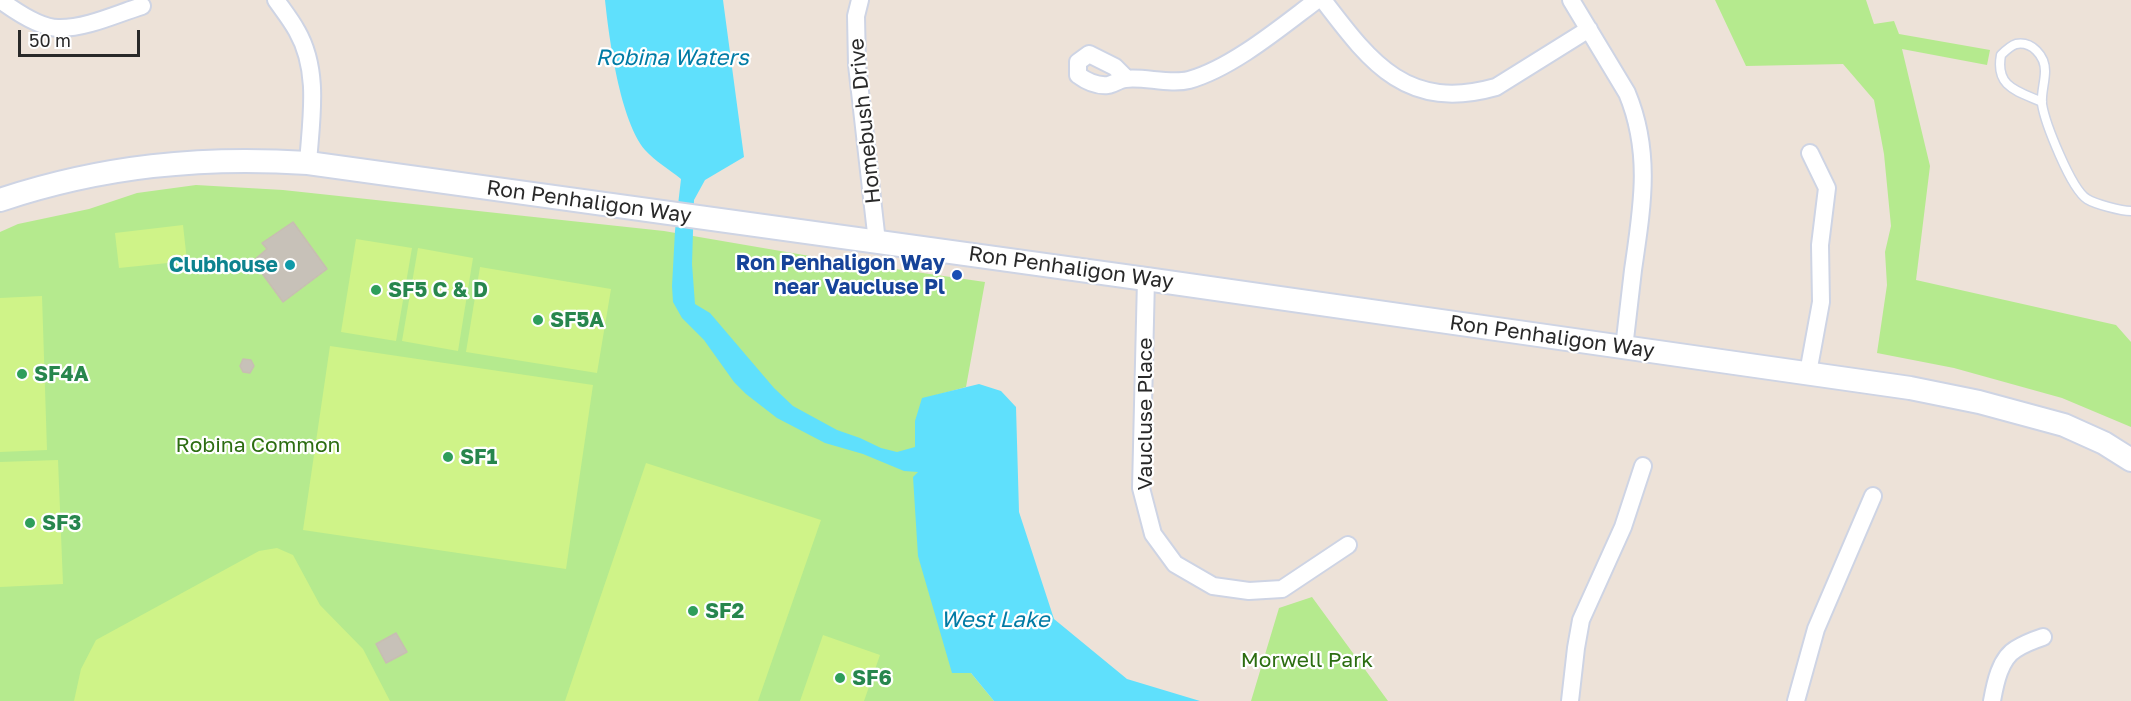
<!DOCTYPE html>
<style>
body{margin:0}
#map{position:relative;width:2131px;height:701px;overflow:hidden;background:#ede2d8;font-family:"Golos Text",sans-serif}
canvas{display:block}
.scale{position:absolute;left:18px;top:30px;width:122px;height:27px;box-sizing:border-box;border:3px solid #292929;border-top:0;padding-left:8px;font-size:18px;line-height:21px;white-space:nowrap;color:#292929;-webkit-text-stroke:4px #fff;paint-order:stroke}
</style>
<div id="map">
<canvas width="2131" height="701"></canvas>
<div class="scale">50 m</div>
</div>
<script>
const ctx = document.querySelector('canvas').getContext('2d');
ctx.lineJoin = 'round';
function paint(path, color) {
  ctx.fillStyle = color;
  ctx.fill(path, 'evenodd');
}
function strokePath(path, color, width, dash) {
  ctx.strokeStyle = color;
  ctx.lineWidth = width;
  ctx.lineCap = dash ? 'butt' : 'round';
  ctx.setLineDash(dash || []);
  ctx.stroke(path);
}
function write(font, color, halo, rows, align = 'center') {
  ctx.font = font + ' "Golos Text",sans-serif';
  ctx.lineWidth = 4.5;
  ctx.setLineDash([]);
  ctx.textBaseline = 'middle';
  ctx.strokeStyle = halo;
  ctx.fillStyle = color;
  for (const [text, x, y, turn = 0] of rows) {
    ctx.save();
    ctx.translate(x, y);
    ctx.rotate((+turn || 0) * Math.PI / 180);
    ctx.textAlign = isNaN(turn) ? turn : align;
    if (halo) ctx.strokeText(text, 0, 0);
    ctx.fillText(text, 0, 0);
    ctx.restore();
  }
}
const green = new Path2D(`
 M1715,0H1866L1874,24L1894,21L1899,34L1990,50L1987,65L1902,49L1930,166L1916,280L2116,325L2131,342V427L2062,398L1954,368L1877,353L1887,285L1885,252L1891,226L1884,154L1874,100L1843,64L1746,66Z
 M196,185L283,190L664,231L833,260L985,282L966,387L922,399L971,673L994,701H0V232L18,224L89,209L137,193Z
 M1312,597L1388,701H1251L1279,608Z`);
const pitch = new Path2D(`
 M183,225L187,261L119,268L115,233Z
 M356,239L412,248L396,341L341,332Z
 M418,248L473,258L458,351L402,341Z
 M480,267L611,289L597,373L466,352Z
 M42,296L47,450L0,452V298Z
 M330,346L593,385L566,569L303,530Z
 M58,460L63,584L0,587V462Z
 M646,463L821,520L758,701H565Z
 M277,548L293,555L320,605L363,649L390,701H74L81,669L96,640L259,551Z
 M823,635L880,655L864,701H800Z`);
const water = new Path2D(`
 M605,0H723L744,157L705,180L694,200L692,264L695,304L710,313L774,388L793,406L837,430L860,438L881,448L897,452L915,447V421L922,398L979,384L1001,391L1016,407L1019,512L1054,619L1127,679L1200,701H994L971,673H952L918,556L913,477L918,472L904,471L863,454L825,443L777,418L746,394L734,382L704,340L682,318L673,302L672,286L675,231L681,179C670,170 655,161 645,150C620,120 609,38 605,0Z`);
const building = new Path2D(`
 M293,222L327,269L283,302L253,261L267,249L262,243Z
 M243,359L251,360L254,366L250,373L243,372L240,366Z
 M396,633L407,652L386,663L376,644Z`);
const lane = new Path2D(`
 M2042,102C2017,91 1995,87 2001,55C2005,51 2010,46 2016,44C2032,41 2045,56 2045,71C2045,82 2041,93 2042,104C2045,123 2071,189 2087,199C2095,204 2121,211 2131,211`);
const street = new Path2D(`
 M0,0C15,11 42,29 60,28C87,28 116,14 142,6
 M276,0C283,10 291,20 297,31C320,71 311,119 308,163
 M860,0L856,16L857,65L877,242
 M1323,0C1371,63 1407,112 1496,87L1589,29
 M1571,0L1627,93C1652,153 1642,208 1633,270C1630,296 1627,322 1624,348
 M1126,78L1115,67L1089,54L1078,62V75C1086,81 1097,86 1108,85C1113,84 1119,80 1125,79C1142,76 1170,85 1189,80C1232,68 1281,27 1317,0
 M1146,279L1141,488L1153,534L1175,564L1213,586L1249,591L1282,589L1348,545
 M1808,373L1821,302L1820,245L1827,188L1810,153
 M1570,701L1576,648L1581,620L1623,527L1643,466
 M1796,701L1816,629L1873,496
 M1992,701C1995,684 2000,658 2016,649C2024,644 2034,640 2043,637`);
const secondary = new Path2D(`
 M0,200C102,166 201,156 308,163L1146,279L1910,388L1979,402L2064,425L2104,443L2131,460`);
const markers = [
 [290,265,6,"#0f9aa8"],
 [957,275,6,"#1a4fb4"],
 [376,290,6,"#2e9e5b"],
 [538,320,6,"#2e9e5b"],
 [22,374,6,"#2e9e5b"],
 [448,457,6,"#2e9e5b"],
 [30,523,6,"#2e9e5b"],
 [693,611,6,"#2e9e5b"],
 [840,678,6,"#2e9e5b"]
];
const streetNames = [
 ["Homebush Drive",865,121,-96],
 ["Ron Penhaligon Way",589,202,8],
 ["Ron Penhaligon Way",1071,268,8],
 ["Ron Penhaligon Way",1552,337,8],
 ["Vaucluse Place",1145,414,-90]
];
const transitNames = [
 ["Ron Penhaligon Way",945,263],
 ["near Vaucluse Pl",945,287]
];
const cultureNames = [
 ["Clubhouse",278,265]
];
const leisureNames = [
 ["SF5 C & D",388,290],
 ["SF5A",550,320],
 ["SF4A",34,374],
 ["SF1",460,457],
 ["SF3",42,523],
 ["SF2",705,611],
 ["SF6",852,678]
];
const parkNames = [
 ["Robina Common",258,445],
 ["Morwell Park",1307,660]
];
const waterNames = [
 ["Robina Waters",672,58],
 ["West Lake",995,620]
];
paint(green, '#b5ea8e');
paint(pitch, '#cff388');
paint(water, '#5fe0fc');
paint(building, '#c7c1b8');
strokePath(building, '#c8beb2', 1.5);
strokePath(lane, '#ced4e4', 11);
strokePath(street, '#ced4e4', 20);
strokePath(secondary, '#ced4e4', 26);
strokePath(lane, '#fff', 8);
strokePath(street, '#fff', 16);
strokePath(secondary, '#fff', 22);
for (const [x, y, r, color] of markers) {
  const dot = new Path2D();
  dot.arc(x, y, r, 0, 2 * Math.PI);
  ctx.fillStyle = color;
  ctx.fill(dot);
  strokePath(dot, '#fff', 2);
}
write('21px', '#292929', '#fff', streetNames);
write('bold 21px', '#164399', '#fff', transitNames, 'right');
write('bold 21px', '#0d838f', '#fff', cultureNames, 'right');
write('bold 21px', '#27864d', '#fff', leisureNames, 'left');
write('21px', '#2c6d11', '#fff', parkNames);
write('italic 22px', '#007ba5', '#fff', waterNames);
</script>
